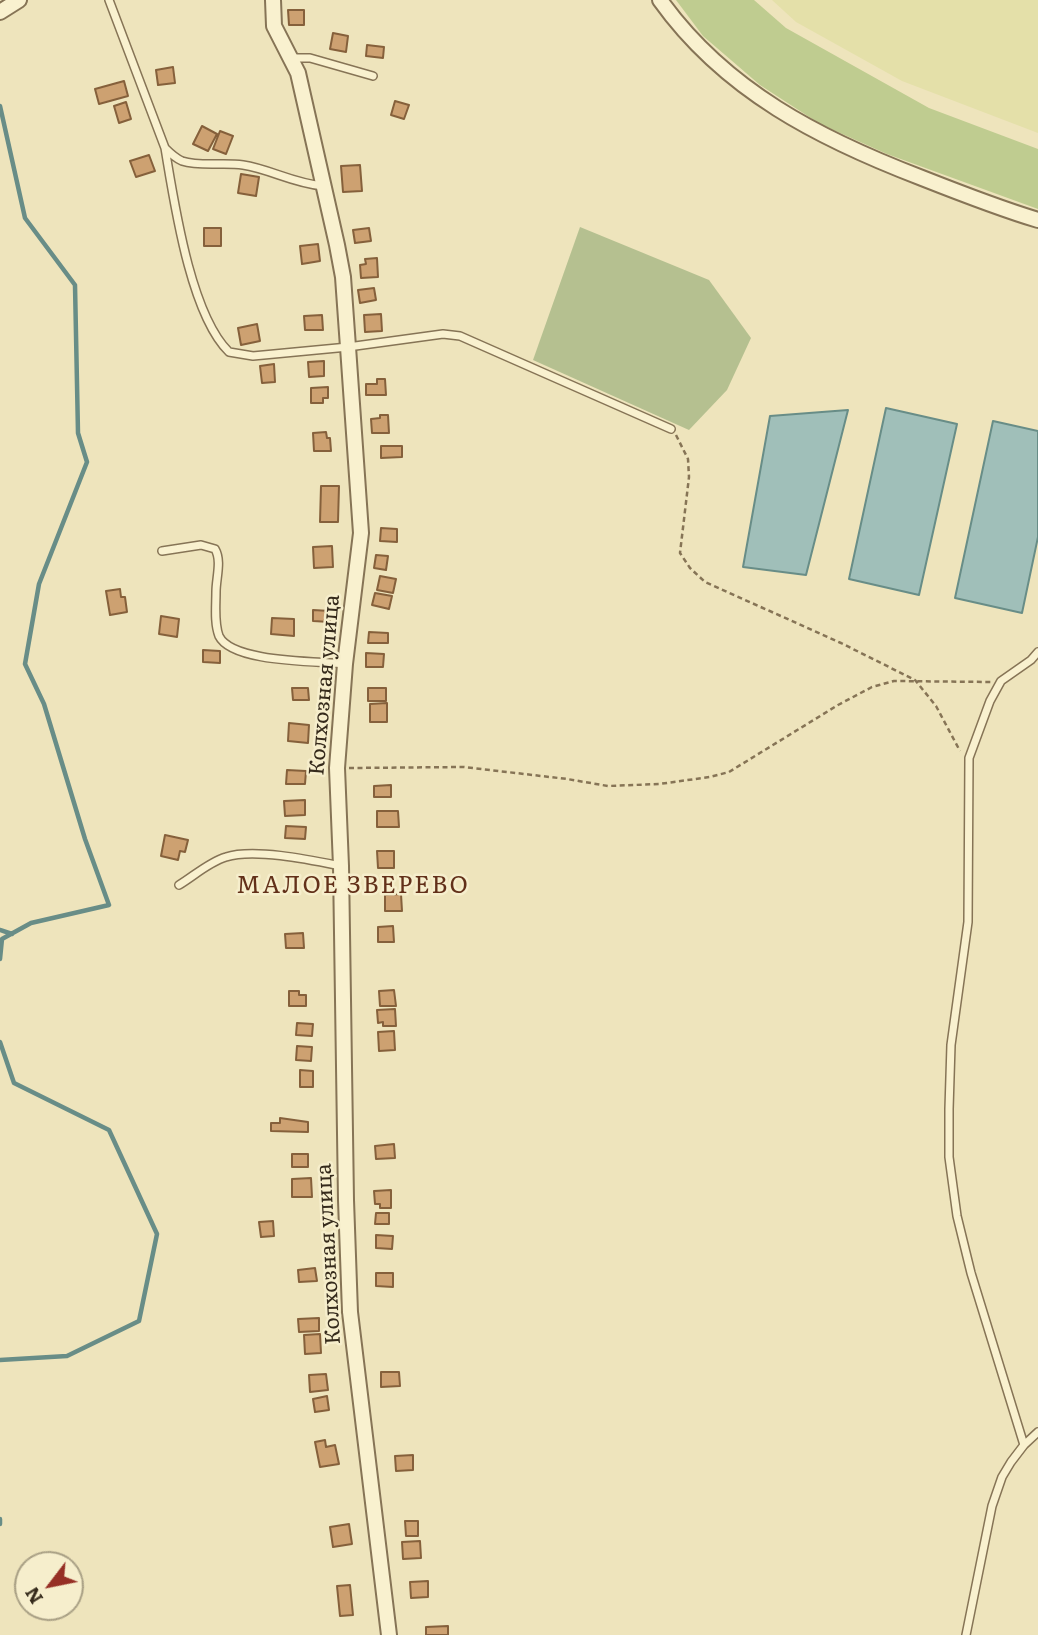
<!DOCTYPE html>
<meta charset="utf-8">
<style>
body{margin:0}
#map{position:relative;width:1038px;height:1635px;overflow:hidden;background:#eee4bc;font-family:Literata,serif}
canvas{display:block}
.north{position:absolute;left:14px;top:1551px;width:70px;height:70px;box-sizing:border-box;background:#f6eecc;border:2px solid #a9a085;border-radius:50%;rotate:238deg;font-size:19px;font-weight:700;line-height:28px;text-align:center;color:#352a1b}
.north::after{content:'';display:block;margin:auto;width:24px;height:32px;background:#962f25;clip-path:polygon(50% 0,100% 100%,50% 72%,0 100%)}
</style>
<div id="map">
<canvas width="1038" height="1635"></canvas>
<div class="north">N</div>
</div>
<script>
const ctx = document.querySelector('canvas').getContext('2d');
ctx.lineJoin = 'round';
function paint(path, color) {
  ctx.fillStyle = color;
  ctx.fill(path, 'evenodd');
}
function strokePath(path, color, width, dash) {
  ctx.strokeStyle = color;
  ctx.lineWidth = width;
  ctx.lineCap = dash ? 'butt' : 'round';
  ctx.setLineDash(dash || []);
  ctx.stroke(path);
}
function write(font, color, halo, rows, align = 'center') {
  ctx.font = font + ' Literata,serif';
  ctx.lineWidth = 5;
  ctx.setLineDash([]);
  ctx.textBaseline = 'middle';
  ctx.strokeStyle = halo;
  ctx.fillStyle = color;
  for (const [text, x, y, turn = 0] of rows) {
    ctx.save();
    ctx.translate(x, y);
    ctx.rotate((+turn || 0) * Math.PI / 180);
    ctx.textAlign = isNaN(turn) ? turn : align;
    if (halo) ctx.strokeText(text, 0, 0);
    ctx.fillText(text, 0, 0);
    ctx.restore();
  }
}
const farmland = new Path2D(`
 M772,0H1038V133L902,81L796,22Z`);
const green = new Path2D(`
 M676,0H754L786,28L929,108L1038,149V209L887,154L820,124L760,85L703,36Z`);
const cemetery = new Path2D(`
 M580,227L709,280L751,338L727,390L689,430L533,360Z`);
const water = new Path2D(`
 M886,408L957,424L919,595L849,579Z
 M848,410L806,575L743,567L770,416Z
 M993,421L1038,431V537L1022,613L955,598Z`);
const stream = new Path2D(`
 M0,106L25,218L75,285L78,433L87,462L39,584L25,664L44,704L85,839L109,905L31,923L2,939L0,959
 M0,930L12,934
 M0,1042L14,1083L109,1130L157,1234L139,1321L67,1356L0,1360
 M0,1519V1524`);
const building = new Path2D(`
 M288,10H304V25H289Z
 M333,33L348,36L346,52L330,49Z
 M367,45L384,47L383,58L366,56Z
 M173,67L175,83L158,85L156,70Z
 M124,81L128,96L99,104L95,89Z
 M395,101L409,105L404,119L391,115Z
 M126,102L131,119L119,123L114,106Z
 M202,126L217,134L208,151L193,144Z
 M220,131L233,136L226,154L213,149Z
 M149,155L155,171L136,177L130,161Z
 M360,165L362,191L343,192L341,166Z
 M241,174L259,177L256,196L238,193Z
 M204,228H221V246H204Z
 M369,228L371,241L355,243L353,230Z
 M318,244L320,261L302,264L300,246Z
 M377,258L378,277L361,278L360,265L366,264L365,259Z
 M374,288L376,300L360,303L358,290Z
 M381,314L382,331L365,332L364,315Z
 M322,315L323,330H305L304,316Z
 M257,324L260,341L241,345L238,328Z
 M324,361V376L309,377L308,362Z
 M274,364L275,382L262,383L260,366Z
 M377,379H385L386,395H366V384H377Z
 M328,387V398H323V403H311V388Z
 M380,415H388L389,433H372L371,419L380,418Z
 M326,432L327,438H330L331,451H314L313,433Z
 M381,446H402V457L381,458Z
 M321,486H339L338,522H320Z
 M381,528L397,529V542L380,541Z
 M332,546L333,567L314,568L313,547Z
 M376,555L388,556L386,570L374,568Z
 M380,576L396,579L393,593L377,590Z
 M120,589L121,597H125L127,612L110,615L106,591Z
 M375,593L392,596L389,609L372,605Z
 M313,610L330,611V622L313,621Z
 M161,616L179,619L177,637L159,634Z
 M272,618L294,619V636L271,634Z
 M369,632L388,633V643H368Z
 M203,650L220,651V663L203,662Z
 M366,653L384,654L383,667H366Z
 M292,688H308L309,700H293Z
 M368,688H386V701H368Z
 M387,703V722H370V704Z
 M289,723L309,725L308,743L288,741Z
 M287,770L306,771L305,784H286Z
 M391,785V797H374V786Z
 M305,800V815L285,816L284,801Z
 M377,811H398L399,827H377Z
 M286,826L306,827L305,839L285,838Z
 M165,835L188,840L185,852L180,851L178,860L161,856Z
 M377,851H394V868H378Z
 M401,894L402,911H385V895Z
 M393,926L394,942H378V927Z
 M303,933L304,948H286L285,934Z
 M394,990L396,1006H380L379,991Z
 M289,991H299V995H306V1006H289Z
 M395,1009L396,1026H383V1022L378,1023L377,1010Z
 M297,1023L313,1024L312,1036L296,1035Z
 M394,1031L395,1050L379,1051L378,1032Z
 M297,1046L312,1047L311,1061L296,1060Z
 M300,1070L313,1071V1087H300Z
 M280,1118L308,1122V1132L271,1131V1123H280Z
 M394,1144L395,1158L376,1159L375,1146Z
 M292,1154H308V1167H292Z
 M311,1178L312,1197H292V1179Z
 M391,1190V1208H380V1204H375L374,1191Z
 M376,1213H389V1224H375Z
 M273,1221L274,1236L261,1237L259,1222Z
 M376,1235L393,1236L392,1249L376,1248Z
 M315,1268L317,1281L299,1282L298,1270Z
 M376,1273H393V1287L376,1286Z
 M319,1318V1331L299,1332L298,1319Z
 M320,1334L321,1353L305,1354L304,1335Z
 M381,1372H399L400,1386L381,1387Z
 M326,1374L328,1390L310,1392L309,1375Z
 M327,1396L329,1410L315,1412L313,1399Z
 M325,1440L326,1447L335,1445L339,1464L320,1467L315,1442Z
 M413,1455V1470L396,1471L395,1456Z
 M405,1521H418V1536H406Z
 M349,1524L352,1544L333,1547L330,1527Z
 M420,1541L421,1558L403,1559L402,1542Z
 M428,1581V1597L411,1598L410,1582Z
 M350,1585L353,1615L340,1616L337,1586Z
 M448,1626V1635H426V1627Z`);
const path = new Path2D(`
 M676,435L688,459L689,477L680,553L690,568L705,582L841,643L915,680L936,706L960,751
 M349,768L464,767L567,779L608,786L659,784L710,777L729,772L838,705L872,687L894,681L991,682`);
const lane = new Path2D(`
 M109,0L165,148C170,153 175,158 182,161C201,167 223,162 243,165C270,169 292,183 323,186
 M292,58H310L373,76
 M165,148C174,201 190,314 229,352L253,356L348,347L443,334L460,336L671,429
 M162,551L201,545L215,549C222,561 216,578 216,592C216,606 214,623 219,636C232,663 318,661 345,664
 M179,885C194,876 209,862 226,857C254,848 311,860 341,866
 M1024,1445L971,1273L957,1216L949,1157V1109L951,1045L968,922L969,758L990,701L1001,681L1031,660L1038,652
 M966,1635L992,1506L1002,1477L1011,1462L1024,1445L1038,1432`);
const street = new Path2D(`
 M273,0L274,26L298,73L337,245L343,277L348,347L361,533L345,664L337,768L341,866L346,1200L350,1312L389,1635
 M660,0C725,91 820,139 922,178C960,193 998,208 1038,220
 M0,12L19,0`);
const streetNames = [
 ["Колхозная улица",325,685,-85],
 ["Колхозная улица",329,1254,-93]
];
const quarterNames = [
 ["МАЛОЕ ЗВЕРЕВО",353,886]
];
paint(farmland, '#e4e0a9');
paint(green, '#bfcc90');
paint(cemetery, '#b5c090');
paint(water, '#a0bfb9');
strokePath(water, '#688d87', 2);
strokePath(stream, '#688d87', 4.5);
paint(building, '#cda171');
strokePath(building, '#85603b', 2);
strokePath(lane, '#867456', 10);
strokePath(street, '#867456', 18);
strokePath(path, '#867456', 2.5, [5, 3.5]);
strokePath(lane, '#f9f1cf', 7);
strokePath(street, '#f9f1cf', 14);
write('21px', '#352a1b', '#f6eecc', streetNames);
ctx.letterSpacing = '2px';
write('24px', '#623019', '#f6eecc', quarterNames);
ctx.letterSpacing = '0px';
</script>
